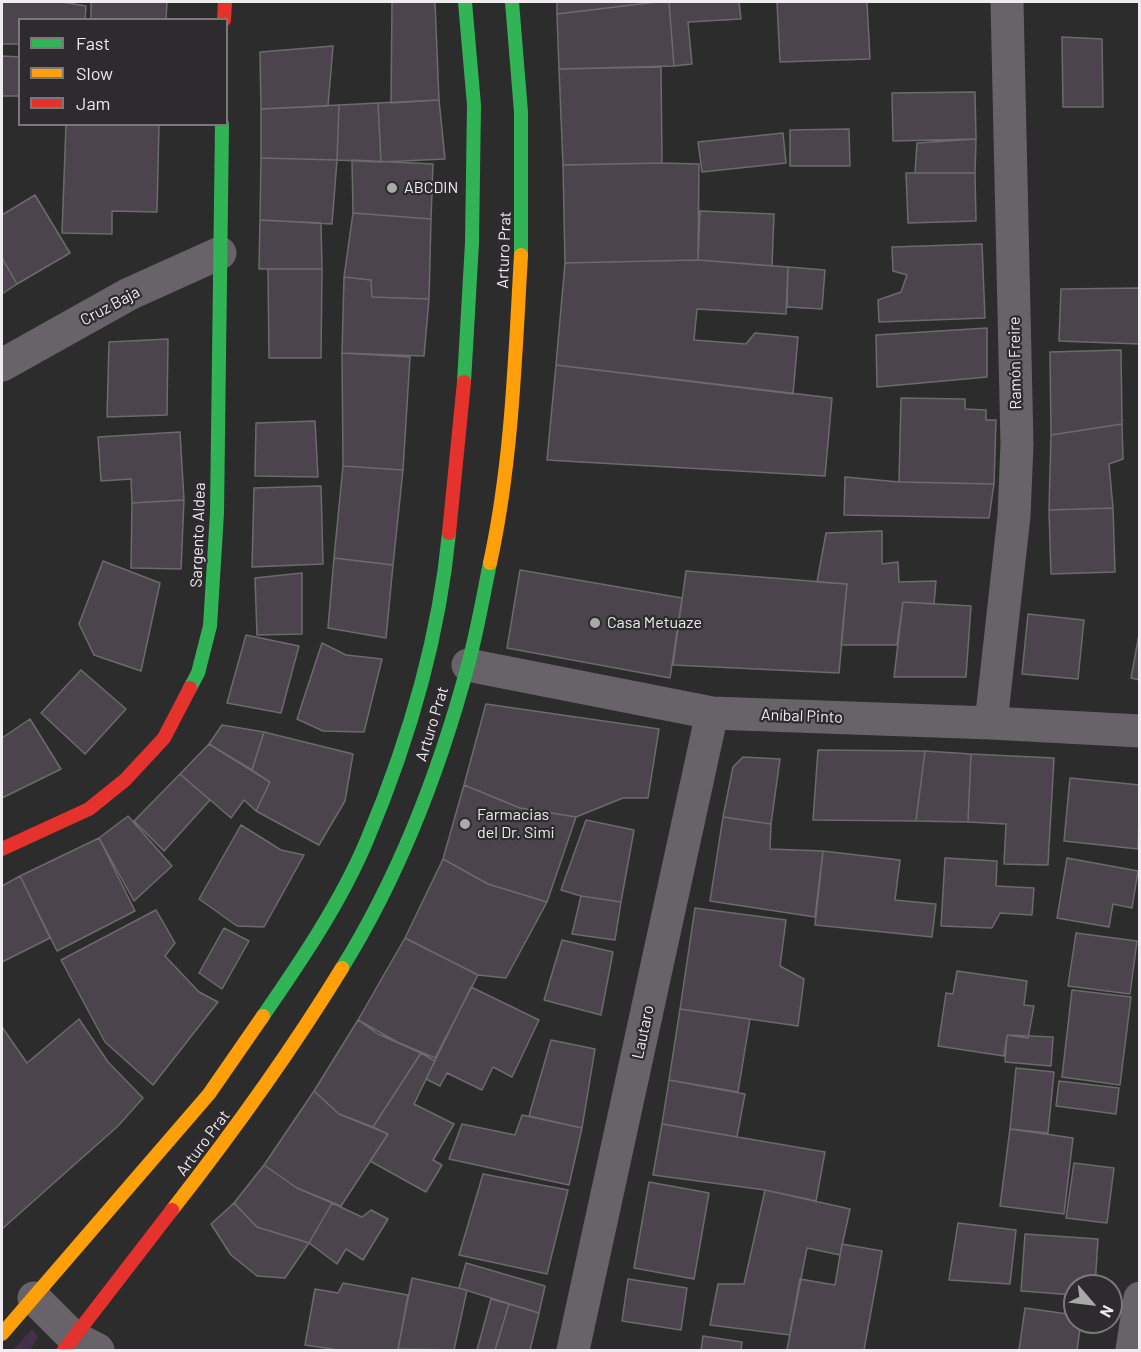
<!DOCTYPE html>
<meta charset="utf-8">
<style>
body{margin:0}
#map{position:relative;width:1141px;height:1352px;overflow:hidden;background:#2d2c2d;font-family:Barlow,sans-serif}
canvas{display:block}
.frame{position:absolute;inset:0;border:3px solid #eeecee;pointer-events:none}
.legend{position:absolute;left:18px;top:18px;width:210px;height:108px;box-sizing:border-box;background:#2e2b2e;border:2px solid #7b787b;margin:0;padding:8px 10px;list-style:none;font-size:18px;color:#eeecee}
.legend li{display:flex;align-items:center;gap:12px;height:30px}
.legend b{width:30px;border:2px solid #7b787b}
.north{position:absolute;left:1063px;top:1274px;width:60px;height:60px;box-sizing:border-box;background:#2e2b2e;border:2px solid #7b787b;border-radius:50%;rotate:118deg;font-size:16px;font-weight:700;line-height:24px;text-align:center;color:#eeecee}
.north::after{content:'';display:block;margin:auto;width:21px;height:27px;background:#aaa9aa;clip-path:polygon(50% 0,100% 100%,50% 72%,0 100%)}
</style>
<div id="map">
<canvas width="1141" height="1352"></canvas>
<div class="frame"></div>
<ul class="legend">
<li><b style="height:8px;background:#30b455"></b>Fast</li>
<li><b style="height:8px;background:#ff9f0a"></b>Slow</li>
<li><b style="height:8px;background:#e5322d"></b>Jam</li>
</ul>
<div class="north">N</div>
</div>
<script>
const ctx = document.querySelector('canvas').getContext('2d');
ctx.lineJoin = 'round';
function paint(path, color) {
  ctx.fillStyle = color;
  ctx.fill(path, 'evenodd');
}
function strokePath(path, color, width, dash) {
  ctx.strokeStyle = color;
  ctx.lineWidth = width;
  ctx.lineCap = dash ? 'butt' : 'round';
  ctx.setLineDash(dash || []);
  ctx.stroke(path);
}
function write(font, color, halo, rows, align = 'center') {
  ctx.font = font + ' Barlow,sans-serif';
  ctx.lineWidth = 4.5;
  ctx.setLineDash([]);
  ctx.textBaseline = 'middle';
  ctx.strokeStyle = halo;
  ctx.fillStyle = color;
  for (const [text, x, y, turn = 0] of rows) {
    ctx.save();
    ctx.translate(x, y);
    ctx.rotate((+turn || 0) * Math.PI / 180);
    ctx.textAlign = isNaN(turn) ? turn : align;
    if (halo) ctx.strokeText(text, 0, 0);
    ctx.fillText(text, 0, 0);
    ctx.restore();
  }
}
const green = new Path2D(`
 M32,1329L38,1337L30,1350H13Z`);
const building = new Path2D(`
 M2,2H62L86,6L85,20H20V44H2Z
 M91,2H167L166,20H91Z
 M392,2H435L439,100L391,103Z
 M557,2H657L557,14Z
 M657,2H669L674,66L559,69L557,14Z
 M669,2H739L741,19L688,22L692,64L674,66Z
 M777,2H867L870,59L780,62Z
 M1062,37L1102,39L1103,107H1063Z
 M333,46L328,106L261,109L260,52Z
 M2,56L20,57V96H2Z
 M661,67L662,163L563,165L559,69Z
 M975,92L976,139L893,141L892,93Z
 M439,100L445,159L381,162L378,103Z
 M378,103L381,162L337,160L339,105Z
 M339,105L337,160L261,158V109Z
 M66,124H159L157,212L112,211V234L62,233Z
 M849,129L850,166H790V130Z
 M783,133L786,163L702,172L698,142Z
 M976,139L975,173H915L917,143Z
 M261,158L337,160L332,224L260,220Z
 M352,160L433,164L431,219L353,213Z
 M662,163L699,164L698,260L565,263L563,165Z
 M906,173H975L976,221L908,223Z
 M35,195L70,253L17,284L2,258V215Z
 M700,211L774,214L772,266L698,260Z
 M353,213L431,219L429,299L372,297L371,280L344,277Z
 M260,220L321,223L322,269H259Z
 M982,244L985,318L879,322L878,300L901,292L907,275L893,271L892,247Z
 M2,258L17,284L2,294Z
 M698,260L788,267L786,314L697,309L694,340L746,344L755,333L798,337L793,394L556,365L565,263Z
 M788,267L825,270L822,309L787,307Z
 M268,269H322L321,358H269Z
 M344,277L371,280L372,297L429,299L424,356L342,353Z
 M1140,288V344L1059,341L1061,289Z
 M987,328V377L877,387L876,335Z
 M168,339L167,415L107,417L109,342Z
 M1121,350L1122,424L1051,435L1050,352Z
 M342,353L410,357L403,470L343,466Z
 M556,365L832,398L825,476L547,460Z
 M901,398L965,399V409L986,410V420H996L994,484L899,482Z
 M315,421L318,477L255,476L256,423Z
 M1122,424L1123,459L1109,464L1113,508L1049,510L1051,435Z
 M180,432L184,500L132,503L131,479L101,481L98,437Z
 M343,466L403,470L393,565L334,558Z
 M845,477L899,482L994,484L989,518L844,515Z
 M321,486L323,564L252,567L254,488Z
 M184,500L181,569L131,568L132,503Z
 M1113,508L1115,572L1051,574L1049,510Z
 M882,531V564L898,562L899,582L936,581L934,604L903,602L897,645H841L847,584L817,582L826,533Z
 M334,558L393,565L386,638L328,628Z
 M103,561L160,583L141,671L94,655L79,624Z
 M520,570L682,598L670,678L507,648Z
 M686,571L847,584L839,673L673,665Z
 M302,573V634L257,635L255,578Z
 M903,602L971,606L966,677H894Z
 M1028,614L1084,620L1078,679L1022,674Z
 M1140,629V680L1131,678Z
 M246,635L299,646L281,713L227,703Z
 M322,643L346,655L382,659L364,732L323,731L297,719Z
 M81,670L126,709L85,754L41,713Z
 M486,704L659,729L648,798H623L576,817L520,808L464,785Z
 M30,719L61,769L2,798V738Z
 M222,725L264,732L252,770L209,744Z
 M264,732L353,754L345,801L319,845L256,811L270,782L252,770Z
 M209,744L270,782L256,811L244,800L231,818L180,774Z
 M818,750L925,751L916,821L813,820Z
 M925,751L971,754L968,822L916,821Z
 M971,754L1054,758L1048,865L1004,864L1006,824L968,822Z
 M743,757L780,759L771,824L723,817L733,767Z
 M180,774L210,800L164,851L134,821Z
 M1070,778L1140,785L1138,849L1064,841Z
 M464,785L520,808L576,817L547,902L488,884L443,859Z
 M128,816L172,866L134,901L99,838Z
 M723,817L771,824L770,849L823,851L815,917L710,901Z
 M586,820L634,830L621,902L581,896L561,890Z
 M241,825L281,850L304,855L264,927L237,926L199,899Z
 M99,838L135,911L57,951L20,876Z
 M823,851L900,860L895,900L936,904L932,937L815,925Z
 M945,858L997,861L996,886L1034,888L1032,915L1000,913L992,928L941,926Z
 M1067,858L1138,871L1132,908L1113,904L1109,927L1057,918Z
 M443,859L488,884L547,902L506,978L478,975L405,938Z
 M20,876L50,938L2,962V886Z
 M581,896L621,902L615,940L572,934Z
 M695,908L786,920L780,966L804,979L798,1026L680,1009Z
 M156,910L175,943L165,956L199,992L218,1002L153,1085L105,1042L61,960Z
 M224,928L249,941L222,989L199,973Z
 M1076,933L1137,941L1130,994L1068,986Z
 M405,938L478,975L435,1058L397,1042L358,1020Z
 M562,940L613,952L601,1015L544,1000Z
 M957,971L1027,981L1024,1005L1034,1006L1028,1038L1007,1035L1004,1056L938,1046L946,993L953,994Z
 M471,987L539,1020L512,1077L493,1067L482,1090L447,1073L440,1086L426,1079Z
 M1072,990L1131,997L1120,1085L1062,1077Z
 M680,1009L750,1019L738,1092L669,1080Z
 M79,1019L108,1062L143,1098L118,1126L2,1229V1027L27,1063Z
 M358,1020L378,1034L421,1053L373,1127L339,1114L314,1091Z
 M1007,1035L1053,1037L1051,1066L1005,1062Z
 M551,1040L595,1049L582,1128L529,1116Z
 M421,1053L435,1061L414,1104L454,1124L433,1160L442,1165L426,1192L370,1161L388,1134L373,1127Z
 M1016,1068L1054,1072L1048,1133L1010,1129Z
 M669,1080L745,1094L737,1137L662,1124Z
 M1059,1081L1119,1088L1116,1114L1056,1106Z
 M314,1091L339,1114L388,1134L341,1206L297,1188L264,1165Z
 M522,1115L582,1128L569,1185L449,1159L462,1124L515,1135Z
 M662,1124L825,1152L816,1201L765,1190L653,1175Z
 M1010,1129L1073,1138L1064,1214L1000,1206Z
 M1074,1163L1114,1168L1107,1223L1066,1218Z
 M264,1165L297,1188L332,1203L309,1243L257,1227L234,1203Z
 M483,1174L568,1190L547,1274L459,1255Z
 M649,1182L709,1193L694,1279L634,1268Z
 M765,1190L850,1209L840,1255L807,1248L790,1335L710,1325L718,1284H744Z
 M234,1203L257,1227L309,1243L285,1278L257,1276L231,1255L211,1224Z
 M332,1203L362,1217L371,1210L388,1219L363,1260L346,1249L337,1264L309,1243Z
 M958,1223L1016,1230L1010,1284L949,1280Z
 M1025,1234L1098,1239L1095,1286H1075V1295L1021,1291Z
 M842,1244L882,1251L864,1350H787L800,1279L835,1285Z
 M466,1263L545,1286L539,1313L459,1288Z
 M412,1278L467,1290L454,1350L398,1349Z
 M628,1279L687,1288L681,1330L622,1321Z
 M343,1283L408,1295L398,1350H338L305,1345L315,1289L338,1293Z
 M491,1299L509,1304L495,1350H477Z
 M509,1304L539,1313L530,1350H495Z
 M1025,1308L1075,1315V1322H1081L1077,1350H1019Z
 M703,1336L742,1342L741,1350H701Z`);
const street = new Path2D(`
 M2,365L129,294L220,253
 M468,665L712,713L991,723L1140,731
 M991,723L1014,516L1017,444L1007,2
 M34,1298L73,1337L98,1350
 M573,1350L712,713
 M1132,1350L1140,1298`);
const fast = new Path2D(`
 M512,2L521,112V255
 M464,382L472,243L474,105L465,2
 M190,688L198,673L210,626L217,513L222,124
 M342,968C399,876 440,769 468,665C477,632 483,597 490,563
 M263,1016C301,961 341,902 367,840C408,743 439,638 449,533`);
const slow = new Path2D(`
 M490,563C512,462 515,358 521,255
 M172,1210C233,1132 290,1053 342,968
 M2,1334L209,1094L263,1016`);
const jam = new Path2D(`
 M224,20L225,2
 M449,533L464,382
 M2,849L89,809L125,780L164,738L190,688
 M64,1350L172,1210`);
const markers = [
 [392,188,6,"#aaa9aa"],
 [595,623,6,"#aaa9aa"],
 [465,824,6,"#aaa9aa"]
];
const poiNames = [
 ["ABCDIN",404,188],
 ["Casa Metuaze",607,623],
 ["Farmacias",477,815],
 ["del Dr. Simi",477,833]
];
const streetNames = [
 ["Arturo Prat",504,250,-88],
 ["Cruz Baja",110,306,-28],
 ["Ramón Freire",1015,363,-91],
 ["Sargento Aldea",198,535,-88],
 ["Aníbal Pinto",802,716,2],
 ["Arturo Prat",432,724,-73],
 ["Lautaro",643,1032,-78],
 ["Arturo Prat",203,1143,-53]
];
paint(green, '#45304a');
paint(building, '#4b444d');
strokePath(building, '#6c6b6c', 1.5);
strokePath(street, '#686369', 33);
strokePath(fast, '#30b455', 14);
strokePath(slow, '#ff9f0a', 14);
strokePath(jam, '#e5322d', 14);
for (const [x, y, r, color] of markers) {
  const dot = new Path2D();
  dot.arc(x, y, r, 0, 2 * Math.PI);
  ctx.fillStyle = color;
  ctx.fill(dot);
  strokePath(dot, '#2e2b2e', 2);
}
write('16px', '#eeecee', '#2e2b2e', poiNames, 'left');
write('16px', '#eeecee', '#2e2b2e', streetNames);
</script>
